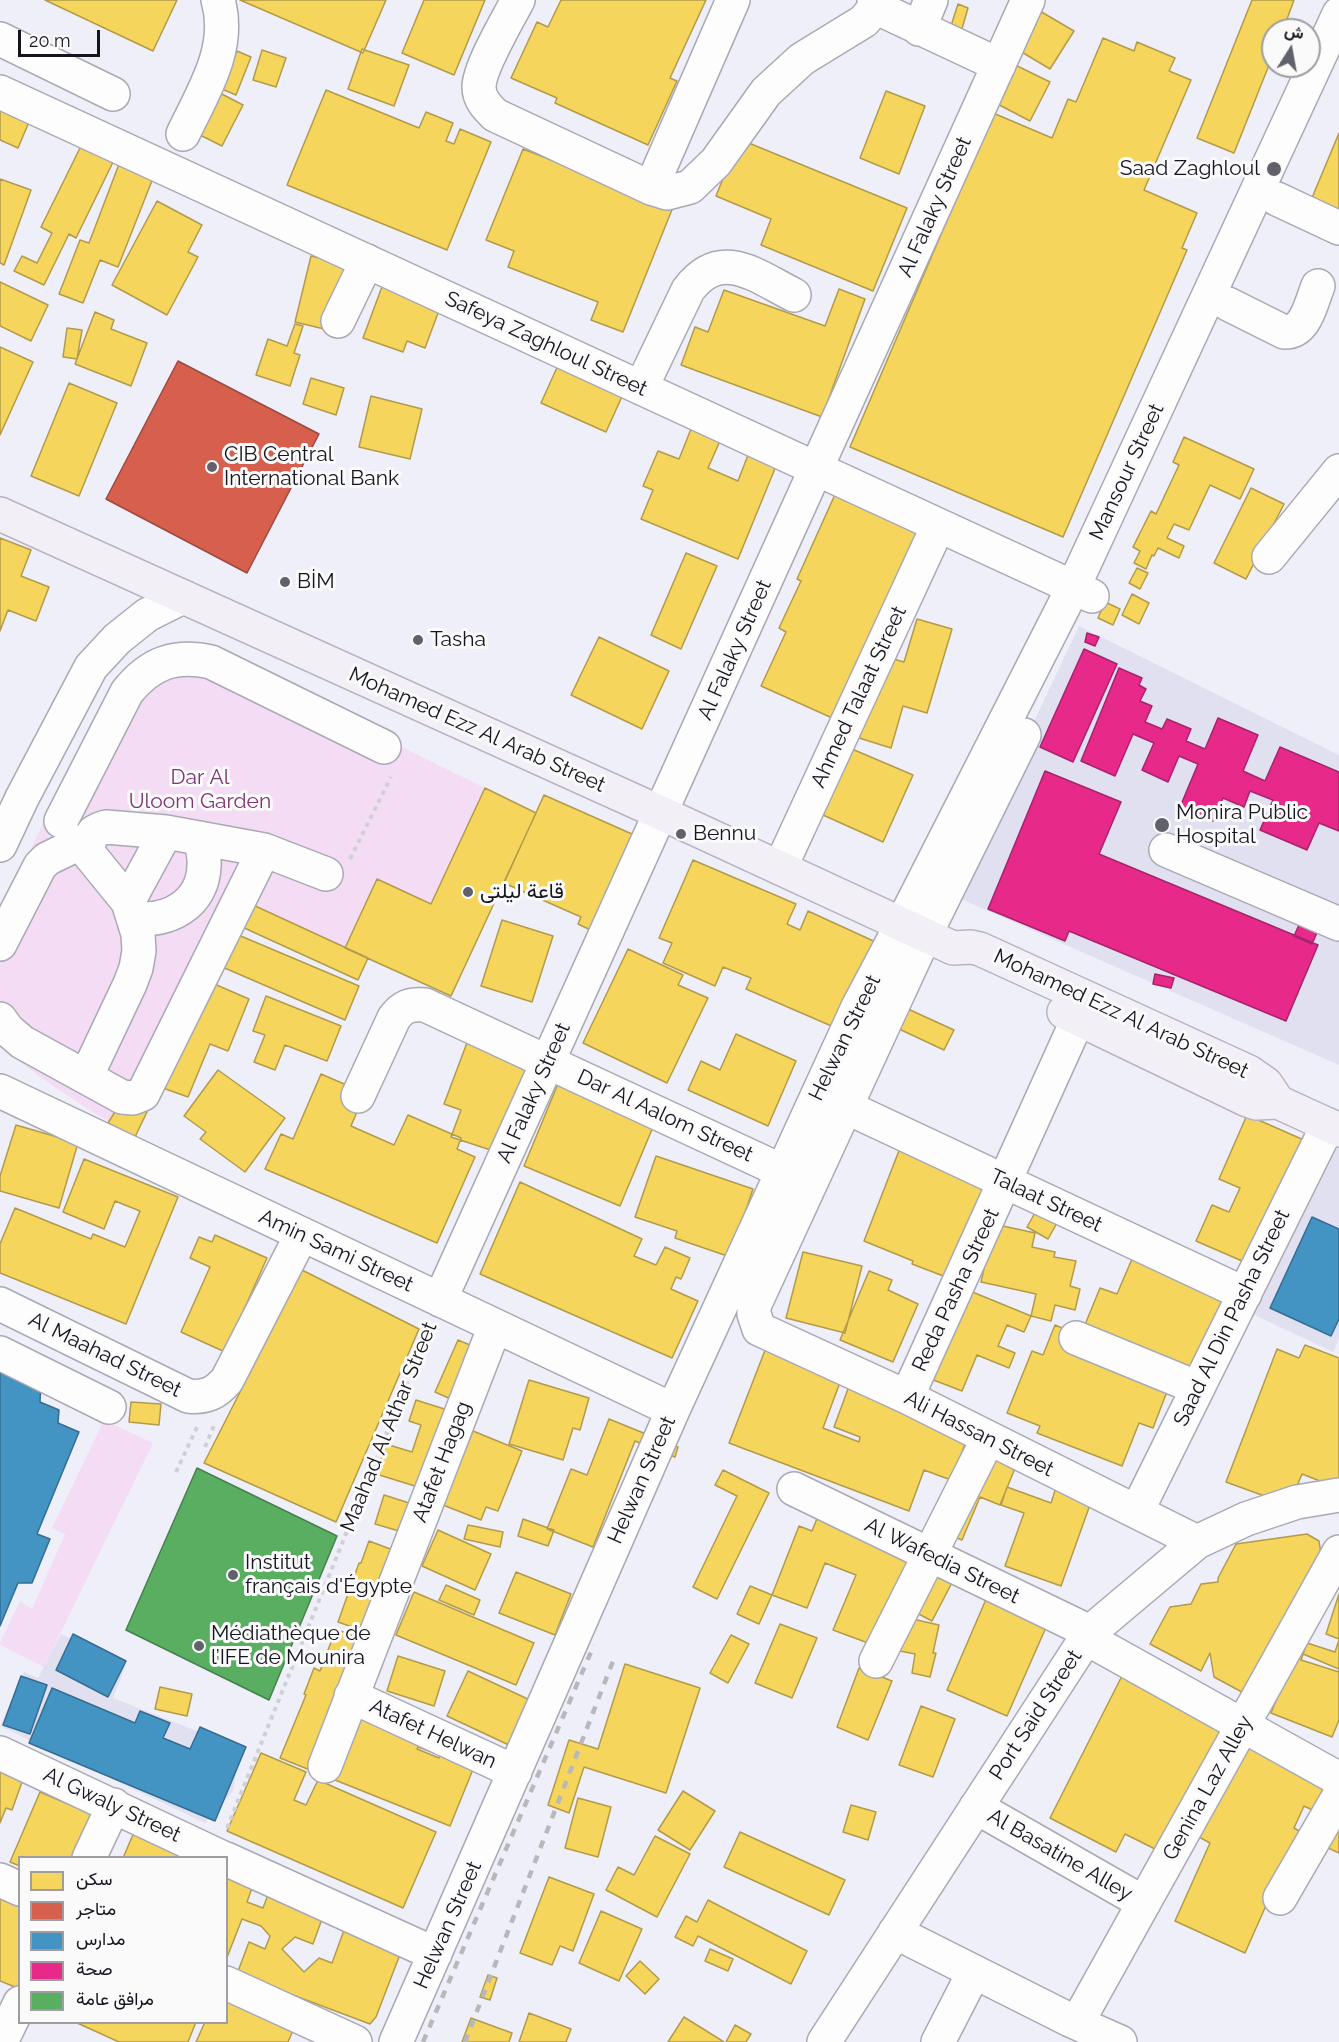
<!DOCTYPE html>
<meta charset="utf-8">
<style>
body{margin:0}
#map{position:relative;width:1339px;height:2042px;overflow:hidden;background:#efeffa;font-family:Raleway,Vazirmatn,sans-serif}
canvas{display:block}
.legend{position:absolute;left:18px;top:1856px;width:210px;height:168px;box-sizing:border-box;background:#fafafa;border:2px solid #9e9ea2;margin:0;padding:8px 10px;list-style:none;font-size:18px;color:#15141f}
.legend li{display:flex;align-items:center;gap:12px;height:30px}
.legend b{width:30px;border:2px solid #9e9ea2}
.north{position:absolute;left:1261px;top:18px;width:60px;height:60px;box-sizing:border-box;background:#fafafa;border:2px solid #9e9ea2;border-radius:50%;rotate:11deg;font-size:16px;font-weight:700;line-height:24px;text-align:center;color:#15141f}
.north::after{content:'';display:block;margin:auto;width:21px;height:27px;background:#61616c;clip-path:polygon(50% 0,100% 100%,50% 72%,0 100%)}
.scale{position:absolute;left:18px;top:30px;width:82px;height:27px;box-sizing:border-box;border:3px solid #15141f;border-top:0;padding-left:8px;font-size:18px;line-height:21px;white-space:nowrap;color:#15141f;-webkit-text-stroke:4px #fafafa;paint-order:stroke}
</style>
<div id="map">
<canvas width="1339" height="2042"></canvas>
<ul class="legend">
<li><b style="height:16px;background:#f6d55c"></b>سكن</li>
<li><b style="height:16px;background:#d6604d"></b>متاجر</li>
<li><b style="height:16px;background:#4393c3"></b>مدارس</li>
<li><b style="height:16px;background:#e7298a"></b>صحة</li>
<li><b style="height:16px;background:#5aae61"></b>مرافق عامة</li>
</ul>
<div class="north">ش</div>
<div class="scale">20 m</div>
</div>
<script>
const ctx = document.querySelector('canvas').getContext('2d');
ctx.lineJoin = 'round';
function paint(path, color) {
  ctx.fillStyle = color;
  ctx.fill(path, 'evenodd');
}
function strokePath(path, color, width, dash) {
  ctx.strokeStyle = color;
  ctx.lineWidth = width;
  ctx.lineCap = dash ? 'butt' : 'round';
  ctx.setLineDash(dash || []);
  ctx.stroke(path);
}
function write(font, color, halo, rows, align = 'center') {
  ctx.font = font + ' Raleway,Vazirmatn,sans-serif';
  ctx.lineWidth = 6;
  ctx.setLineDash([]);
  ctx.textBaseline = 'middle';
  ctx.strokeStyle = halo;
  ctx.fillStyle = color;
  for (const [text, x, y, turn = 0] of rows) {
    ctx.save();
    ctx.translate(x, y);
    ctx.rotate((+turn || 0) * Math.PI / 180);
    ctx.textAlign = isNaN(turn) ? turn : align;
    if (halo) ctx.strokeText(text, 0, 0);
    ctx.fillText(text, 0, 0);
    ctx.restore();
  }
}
const built = new Path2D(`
 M1079,626L1339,755V1065L952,895Z
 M1327,1136L1339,1144V1339L1333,1352L1233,1305Z
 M61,1634L126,1665L113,1698L240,1748L233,1791L205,1823L0,1726L24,1672L38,1678Z`);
const green = new Path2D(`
 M195,645L536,813L451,996L251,905L135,1137C109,1123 84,1106 59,1090C39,1076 18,1062 0,1044V912L50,809L113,682Z
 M104,1420L153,1443L44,1667L0,1645V1643L20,1601L32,1609L65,1534L52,1528Z`);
const homes = new Path2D(`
 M45,0H177L153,51Z
 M240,0H386L363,53Z
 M424,0H485L454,75L402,53Z
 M561,0H706L670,78L677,81L648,145L555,103L557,98L511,78L537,22L548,27Z
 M1252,0H1294L1283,30H1273V55L1234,153L1197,138Z
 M958,4L968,8L961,32L950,29Z
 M1033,7L1074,31L1050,69L1010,45Z
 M1103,38L1134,51L1137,42L1175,58L1169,71L1191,80L1144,190L1197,213L1182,248L1187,250L1063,537L850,447L993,113L1052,138L1068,99L1076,102Z
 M362,49L409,65L394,106L348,89Z
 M262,50L286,58L276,87L253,80Z
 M237,51L251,57L236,95L222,89Z
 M1003,59L1050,82L1030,121L984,97Z
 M326,90L419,128L426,112L453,123L446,141L454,144L460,129L491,142L447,250L287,185Z
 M886,91L925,106L899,174L860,158Z
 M218,92L243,105L222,146L196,133Z
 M0,109L29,122L18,148L0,140Z
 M1339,133V217L1309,205Z
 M739,139L907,208L873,291L761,245L771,219L716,196Z
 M84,140L116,156L76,238L69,234L44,285L14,271L22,256L37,263L52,233L41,227Z
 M523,149L673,207L623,332L591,320L598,302L508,267L514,251L486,240Z
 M121,159L155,173L118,267L100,260L83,303L59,294L80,240L89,243Z
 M0,179L31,190L4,265L0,263Z
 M157,201L202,225L188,252L198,257L167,315L112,285Z
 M311,256L349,265L341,333L295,322Z
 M0,282L48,305L31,341L0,326Z
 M383,284L441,305L425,348L407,341L403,352L363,338Z
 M839,289L865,299L822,417L681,365L695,327L708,332L724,290L825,326Z
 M95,312L114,320L111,329L147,343L131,386L75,364Z
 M295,324L303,326L294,353L300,355L290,386L256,375L268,339L287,346Z
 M67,328L82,330L77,359L63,357Z
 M0,347L33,362L0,435Z
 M559,363L624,392L606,432L541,403Z
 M311,378L344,388L336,415L303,404Z
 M69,383L117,403L79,496L31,476Z
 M371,396L422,409L410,459L359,447Z
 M691,429L720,441L708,468L738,481L748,455L776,466L738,559L641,519L653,490L643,486L658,451L679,459Z
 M1184,437L1254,469L1240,499L1210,485L1189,530L1174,524L1167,538L1184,546L1179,558L1158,548L1154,556L1152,555L1146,569L1134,563L1140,551L1133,547L1151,511L1156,514L1179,465L1173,462Z
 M1251,488L1284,504L1246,579L1214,563Z
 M837,490L937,538L839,721L761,686L786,632L779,628L801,581L797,579Z
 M0,538L31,550L21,576L49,587L36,621L8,610L0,631Z
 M686,553L717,566L681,649L651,635Z
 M1137,568L1148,573L1140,589L1129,583Z
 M1132,594L1149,603L1139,624L1122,615Z
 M1105,602L1120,609L1113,625L1098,618Z
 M917,619L952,629L927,713L903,706L891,748L859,738L883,656L904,662Z
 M599,637L669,671L642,729L571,695Z
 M852,749L913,775L883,842L823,815Z
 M485,788L536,813L451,996L345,948L377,879L431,904Z
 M544,795L641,838L599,934L578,924L581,917L504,883Z
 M693,860L796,904L787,924L800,930L808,911L880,944L843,1031L746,989L751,978L723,967L715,986L663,963L672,943L659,938Z
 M251,904L368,958L358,980L240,926Z
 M502,920L553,936L532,1002L481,986Z
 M236,934L359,986L345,1020L220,966Z
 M628,949L683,975L678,985L708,998L667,1083L583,1043Z
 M212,983L249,999L228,1051L210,1044L188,1097L160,1087Z
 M266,996L341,1026L327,1061L285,1045L275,1070L254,1062L265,1035L253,1031Z
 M908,1009L954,1030L944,1050L899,1029Z
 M471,1032L547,1060L512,1157L451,1137L461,1110L444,1104Z
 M736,1034L796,1061L768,1126L688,1090L701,1061L720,1070Z
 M218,1070L285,1118L245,1172L200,1139L206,1132L184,1116Z
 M321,1074L365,1093L351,1126L394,1145L408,1115L461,1138L457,1149L475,1157L437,1243L265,1169L281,1134L293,1139Z
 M562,1074L658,1115L620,1206L524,1166Z
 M135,1105L147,1112L135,1137L108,1123L118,1107Z
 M1247,1115L1313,1144L1249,1264L1196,1241L1212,1205L1229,1212L1240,1188L1219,1179Z
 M16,1125L78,1143L59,1208L0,1191V1176Z
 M900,1148L997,1185L959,1282L912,1264L913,1261L864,1241Z
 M656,1156L753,1189L730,1257L675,1238L677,1231L635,1217Z
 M84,1159L178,1197L126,1324L0,1273V1244L15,1208L91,1239L93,1234L125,1247L140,1211L115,1201L104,1229L63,1212Z
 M520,1182L642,1239L634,1256L656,1265L665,1247L690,1258L681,1279L676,1277L671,1289L698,1301L672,1358L480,1274Z
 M1036,1211L1057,1223L1048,1239L1027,1227Z
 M994,1224L1035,1233L1032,1247L1055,1252L1054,1257L1076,1261L1070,1286L1080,1289L1075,1310L1055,1305L1051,1321L1031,1316L1036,1294L981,1282Z
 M215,1235L267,1258L225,1352L181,1332L210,1267L190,1258L199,1237L212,1242Z
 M803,1252L862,1266L845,1333L786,1318Z
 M1135,1252L1228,1291L1193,1377L1082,1332L1100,1288L1117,1294Z
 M302,1270L419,1329L336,1522L204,1463Z
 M869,1271L892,1280L888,1290L918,1304L893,1362L840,1340Z
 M970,1291L1031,1316L1024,1332L1007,1325L998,1346L1015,1353L1009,1368L977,1355L962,1391L918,1374Z
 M1055,1325L1069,1331L1168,1389L1153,1428L1139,1423L1122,1466L1037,1433L1040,1426L1007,1413L1032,1351L1043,1355Z
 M458,1340L494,1355L471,1408L435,1392Z
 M769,1340L845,1369L823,1428L859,1442L860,1437L834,1427L852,1378L973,1424L951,1480L924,1470L909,1511L729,1443Z
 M1305,1345L1339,1358V1485L1338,1488L1302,1474L1289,1505L1226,1482L1277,1349L1299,1358Z
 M529,1380L589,1398L580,1430L573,1428L563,1460L509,1444Z
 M416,1400L457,1413L431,1491L376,1474L386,1444L412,1452L421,1425L409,1421Z
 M131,1402L161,1404L159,1425L129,1422Z
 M609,1419L678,1447L675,1457L635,1441L593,1547L547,1529L571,1469L587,1475Z
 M473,1431L522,1451L498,1511L486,1507L481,1520L443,1505Z
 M990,1444L1020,1456L1000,1505L980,1497L962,1540L938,1530Z
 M723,1470L769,1493L717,1599L693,1587L737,1496L715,1485Z
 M1060,1475L1096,1488L1061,1586L1005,1566L1024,1513L1001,1505L1007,1487L1051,1503Z
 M384,1495L431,1510L399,1531L375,1524Z
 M818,1516L923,1556L887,1650L833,1630L856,1575L825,1563L807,1608L772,1595L799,1526L812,1531Z
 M523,1519L554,1530L548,1546L518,1536Z
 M468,1525L503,1532L500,1547L464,1539Z
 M438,1530L491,1554L475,1590L422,1566Z
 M1307,1534L1319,1541L1321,1554L1253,1698L1214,1677L1210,1653L1201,1671L1150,1644L1170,1607L1191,1604L1201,1584L1218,1582V1578L1236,1544Z
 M369,1541L393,1550L381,1637L338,1622L359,1563H361Z
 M934,1566L955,1577L932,1621L911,1610Z
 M516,1572L571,1594L555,1635L499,1613Z
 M446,1585L480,1600L474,1615L439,1600Z
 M750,1586L772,1595L759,1624L737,1614Z
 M990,1590L1051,1616L1007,1716L947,1690Z
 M414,1592L534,1643L516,1685L396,1635Z
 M1339,1594V1639L1326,1634Z
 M908,1618L939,1625L933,1653H936L930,1677L912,1673L915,1654L900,1651Z
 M780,1624L817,1638L792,1698L755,1683Z
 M336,1629L380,1647L358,1700L437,1754L418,1747L417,1749L439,1758L447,1739L480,1752L450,1826L280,1758L306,1695L304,1694L314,1668L320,1671Z
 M731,1635L749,1644L728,1683L710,1673Z
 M1339,1640V1672L1301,1660L1307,1643L1335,1652Z
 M1296,1651L1339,1669V1720L1332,1737L1271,1713Z
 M398,1656L445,1671L434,1706L387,1691Z
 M625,1664L700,1688L666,1793L584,1767L569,1813L548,1805L569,1740L598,1749Z
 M1128,1664L1230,1715L1165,1854L1125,1834L1116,1852L1050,1818Z
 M859,1668L892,1681L868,1740L837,1727Z
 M468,1671L532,1701L511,1746L447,1716Z
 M160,1687L192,1694L187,1716L155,1709Z
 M921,1706L955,1719L933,1777L899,1765Z
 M1244,1737L1339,1798V1853L1307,1838L1319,1813L1304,1806L1294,1828L1299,1831L1245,1953L1175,1921L1210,1843L1199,1837Z
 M261,1753L306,1772L294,1800L306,1805L318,1780L436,1832L403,1908L227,1831Z
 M0,1758L27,1768L12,1810L6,1808L0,1823Z
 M683,1791L715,1811L690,1850L658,1830Z
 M40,1792L108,1821L92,1858H20V1866L10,1862Z
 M578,1798L611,1807L598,1857L565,1848Z
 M851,1805L876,1812L868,1840L843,1832Z
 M138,1823L187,1858H123Z
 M740,1832L845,1880L829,1915L724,1867Z
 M655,1836L690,1854L657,1917L606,1890L618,1867L634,1875Z
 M226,1862L257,1874L247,1902L263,1908L272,1884L327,1905L313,1944L295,1937L282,1949L304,1972L319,1958L332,1963L347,1922L404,1944L376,2017L370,2024L237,1974L249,1942L265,1949L270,1936L261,1926L242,1919L226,1960Z
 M549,1877L594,1894L573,1951L560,1946L552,1965L520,1953Z
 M0,1879L20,1887V1989L0,1981Z
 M708,1900L807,1951L791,1984L698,1936L693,1946L675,1937L686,1916L697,1922Z
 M601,1911L642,1929L619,1981L579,1963Z
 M710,1949L733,1959L728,1971L705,1961Z
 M640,1961L659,1979L645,1994L626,1976Z
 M488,1975L497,1978L490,2000L480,1997Z
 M226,1992L297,2021L288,2042H196L205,2022H226Z
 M529,2013L571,2029L566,2042H519Z
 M684,2017L724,2042H668Z
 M471,2018L512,2033L509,2042H462Z
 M75,2022H196L188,2042H119Z
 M735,2025L751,2034L746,2042H726Z`);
const shops = new Path2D(`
 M178,361L319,434L247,573L106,499Z`);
const schools = new Path2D(`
 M1312,1217L1339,1229V1319L1331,1336L1270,1308Z
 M0,1364L41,1380L40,1402L59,1410L58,1423L79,1432L37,1534L50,1539L32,1583H18L0,1626Z
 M73,1634L126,1661L108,1697L56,1670Z
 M21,1676L47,1685L30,1734L3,1725Z
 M52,1688L135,1723L140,1711L170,1723L163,1738L190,1749L200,1727L246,1747L215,1821L29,1743Z`);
const health = new Path2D(`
 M1087,633L1099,637L1095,646L1085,642Z
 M1084,649L1117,664L1073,762L1040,747Z
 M1119,668L1142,678L1139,685L1146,689L1140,701L1152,706L1145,722L1162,729L1167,719L1191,729L1186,741L1205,749L1218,718L1258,735L1243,771L1265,781L1280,747L1339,772V831L1319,823L1307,850L1260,830L1273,800L1250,791L1244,807L1223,798L1213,821L1180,807L1198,764L1179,756L1168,782L1142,770L1154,743L1133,734L1115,776L1081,761Z
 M1045,771L1121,802L1099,854L1318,945L1286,1021L1069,931L1065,941L988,909Z
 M1308,905L1326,912L1312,944L1294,936Z
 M1155,974L1174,978L1171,988L1153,984Z`);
const public = new Path2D(`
 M197,1468L337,1536L269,1700L126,1630Z`);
const path = new Path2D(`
 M350,859L391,777
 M205,1447L215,1423
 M176,1472L198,1425
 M227,1828L430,1326`);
const minor = new Path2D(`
 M518,0C508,19 479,68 479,87C479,99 487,107 495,115L651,188L667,193L690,187L716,162L766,92L802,59L864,21L877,5
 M874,0L877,5L888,13L999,65
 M919,29L931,0
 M0,39L113,94
 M0,92L1092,596
 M183,134C203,92 232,48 218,0
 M651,188L733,0
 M1277,199L1339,228
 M1228,304L1284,332C1306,333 1311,303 1318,286
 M338,321L367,261
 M641,388L688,290C721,246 756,276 794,295
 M1269,557L1339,471
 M1024,735L925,935L754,1306V1314L759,1329L907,1397L1197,1542
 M61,821L127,692C150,663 175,654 211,662L384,747
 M0,845L22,798L91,667L117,639L147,615L183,597
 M1166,850L1339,924
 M780,868L938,526
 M128,902L166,832
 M134,918C168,923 203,904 204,866C205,857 202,847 200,838
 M0,944L40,866L47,859L90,838
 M0,1019L8,1030L22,1042L122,1097L133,1098L143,1094L264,850
 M86,1077L130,984L136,968L139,951L138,934L128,902L89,854L88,849L90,838L94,832L100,829L106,827L166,832L264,850L326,874
 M0,1091L673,1410
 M358,1096L394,1018C403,1006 410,1004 425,1005L782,1171
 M846,1107L1245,1294
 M440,1300L1028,0
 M0,1304L188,1396C206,1398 216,1393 227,1380L302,1234
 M1076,1338L1198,1388
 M0,1353L109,1407
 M907,1397L1078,1019
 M794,1489L1090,1632
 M1137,1511L1328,1125
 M1086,1638L1339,1779
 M876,1661L988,1439
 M351,1696L515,1772
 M0,1753L223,1858
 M325,1766L495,1326
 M976,1807L1144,1903
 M89,1858L114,1805
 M226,1859L435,1954
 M0,1880L20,1889
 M1280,1898L1339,1796
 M895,1932L1070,2020L1120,2042
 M226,1983L355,2042
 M1077,2023L1339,1552
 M1,2042L20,2003
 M396,2042L673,1410L858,1007L902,924L1073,588L1339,14
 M824,2042L1090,1632L1197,1542L1246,1519L1297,1502L1339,1495
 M938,2042L974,1972`);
const major = new Path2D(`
 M0,514L661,813L953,948L971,947L980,949L1249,1072L1266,1084L1278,1102
 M1064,1012L1245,1099L1256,1103L1278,1102L1339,1130`);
const rail = new Path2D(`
 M423,2042L594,1645
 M465,2042L615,1656`);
const markers = [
 [1274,169,8,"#61616c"],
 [212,467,6,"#61616c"],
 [285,582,6,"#61616c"],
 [418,640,6,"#61616c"],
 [1162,825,8,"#61616c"],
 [681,834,6,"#61616c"],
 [468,892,6,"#61616c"],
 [233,1575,6,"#61616c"],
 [199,1646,6,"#61616c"]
];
const poiNames = [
 ["Saad Zaghloul",1260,169,"right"],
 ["CIB Central",224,455],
 ["International Bank",224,479],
 ["BİM",297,582],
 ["Tasha",430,640],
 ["Monira Public",1176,813],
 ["Hospital",1176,837],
 ["Bennu",693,834],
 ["قاعة ليلتى",480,892],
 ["Institut",245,1563],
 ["français d'Égypte",245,1587],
 ["Médiathèque de",211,1634],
 ["l’IFE de Mounira",211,1658]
];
const streetNames = [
 ["Al Falaky Street",935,207,-66],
 ["Safeya Zaghloul Street",546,344,25],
 ["Mansour Street",1127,472,-65],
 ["Al Falaky Street",735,650,-66],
 ["Ahmed Talaat Street",859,697,-65],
 ["Mohamed Ezz Al Arab Street",477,730,24],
 ["Mohamed Ezz Al Arab Street",1121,1014,25],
 ["Helwan Street",845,1038,-64],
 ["Al Falaky Street",534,1093,-66],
 ["Dar Al Aalom Street",665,1116,25],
 ["Talaat Street",1046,1201,25],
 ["Amin Sami Street",336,1251,25],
 ["Reda Pasha Street",956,1290,-65],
 ["Saad Al Din Pasha Street",1232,1318,-64],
 ["Al Maahad Street",105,1355,26],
 ["Maahad Al Athar Street",389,1427,-68],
 ["Ali Hassan Street",979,1434,27],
 ["Atafet Hagag",442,1462,-69],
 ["Helwan Street",642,1480,-66],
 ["Al Wafedia Street",942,1561,26],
 ["Port Said Street",1036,1715,-57],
 ["Atafet Helwan",433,1734,25],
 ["Genina Laz Alley",1208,1788,-61],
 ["Al Gwaly Street",112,1805,25],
 ["Al Basatine Alley",1060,1855,30],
 ["Helwan Street",448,1925,-66]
];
const parkNames = [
 ["Dar Al",200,778],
 ["Uloom Garden",200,802]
];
paint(built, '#e0e0f0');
paint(green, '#f4ddf4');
paint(homes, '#f6d55c');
strokePath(homes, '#b29b4a', 1.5);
paint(shops, '#d6604d');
strokePath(shops, '#9c493f', 1.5);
paint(schools, '#4393c3');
strokePath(schools, '#356d92', 1.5);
paint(health, '#e7298a');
strokePath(health, '#a8236a', 1.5);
paint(public, '#5aae61');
strokePath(public, '#45804d', 1.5);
strokePath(minor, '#a9a9b4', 36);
strokePath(major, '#b9b4c2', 36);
strokePath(path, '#d0d0d4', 4, [4.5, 4.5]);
strokePath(minor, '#fdfdfe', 33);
strokePath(major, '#f2f0f6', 33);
strokePath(rail, '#b8b8ba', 4.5, [8, 8]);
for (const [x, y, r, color] of markers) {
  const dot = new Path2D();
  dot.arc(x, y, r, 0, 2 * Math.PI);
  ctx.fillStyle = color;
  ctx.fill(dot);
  strokePath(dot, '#fafafa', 2);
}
write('21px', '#15141f', '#fafafa', poiNames, 'left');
write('21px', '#15141f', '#fafafa', streetNames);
write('21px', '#7f3475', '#fafafa', parkNames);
</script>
